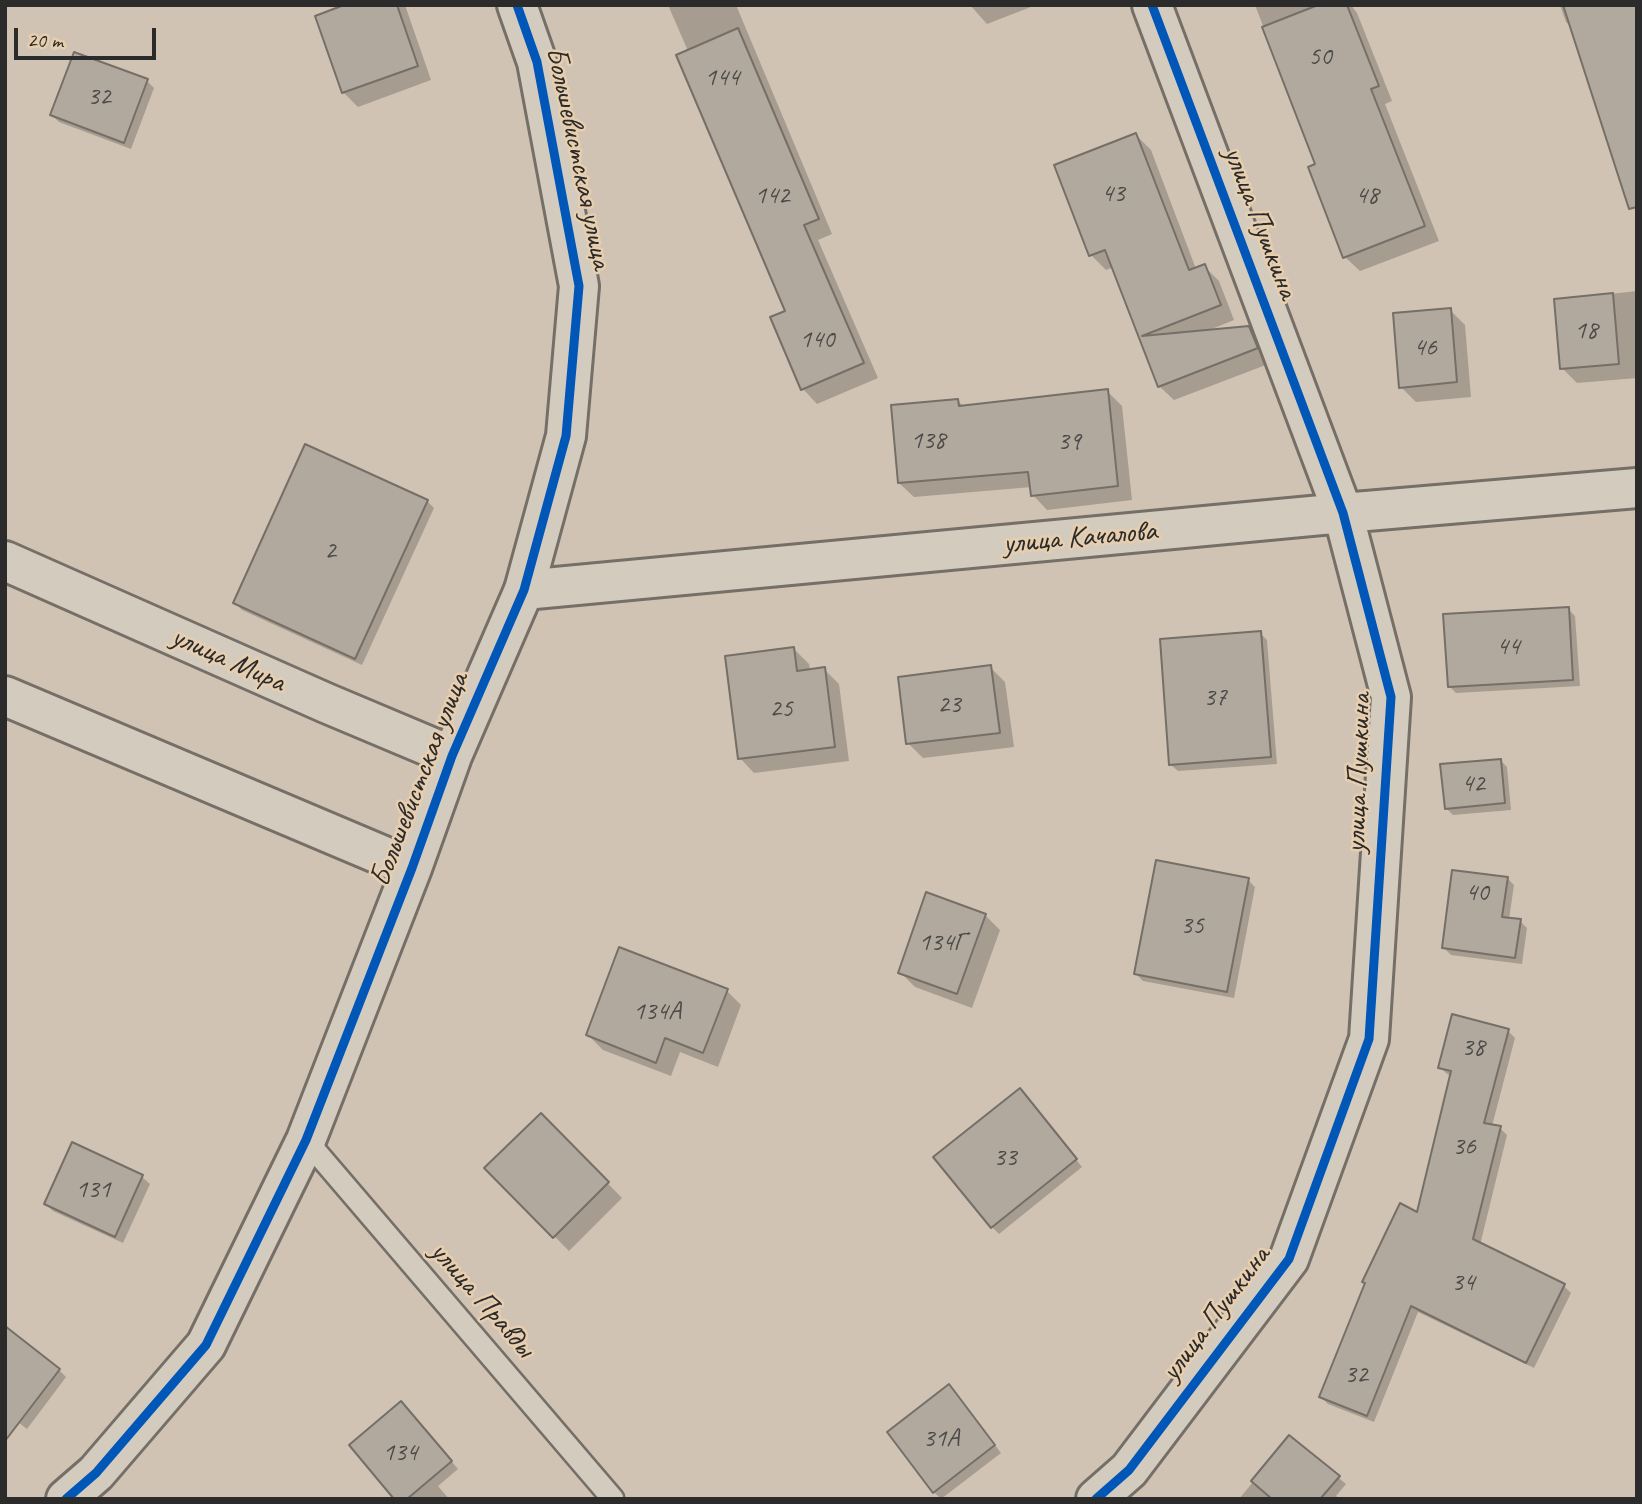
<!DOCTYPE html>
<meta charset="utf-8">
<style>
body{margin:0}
#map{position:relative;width:1642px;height:1504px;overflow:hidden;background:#d0c3b3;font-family:Caveat,sans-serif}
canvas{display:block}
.frame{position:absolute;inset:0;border:7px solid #2b2b2b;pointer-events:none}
.scale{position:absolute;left:14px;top:28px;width:142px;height:32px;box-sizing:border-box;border:4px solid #2b2b2b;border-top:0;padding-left:9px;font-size:21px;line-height:24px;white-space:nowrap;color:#2b2b2b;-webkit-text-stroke:5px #e7ceaf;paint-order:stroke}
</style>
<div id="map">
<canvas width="1642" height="1504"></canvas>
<div class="frame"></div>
<div class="scale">20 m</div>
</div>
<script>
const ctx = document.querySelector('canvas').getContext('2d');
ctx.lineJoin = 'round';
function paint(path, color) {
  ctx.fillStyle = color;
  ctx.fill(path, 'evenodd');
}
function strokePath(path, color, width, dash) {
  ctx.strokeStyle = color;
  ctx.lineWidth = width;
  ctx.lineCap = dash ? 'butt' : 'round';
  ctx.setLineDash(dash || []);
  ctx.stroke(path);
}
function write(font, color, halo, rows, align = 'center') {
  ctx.font = font + ' Caveat,sans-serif';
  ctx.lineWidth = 5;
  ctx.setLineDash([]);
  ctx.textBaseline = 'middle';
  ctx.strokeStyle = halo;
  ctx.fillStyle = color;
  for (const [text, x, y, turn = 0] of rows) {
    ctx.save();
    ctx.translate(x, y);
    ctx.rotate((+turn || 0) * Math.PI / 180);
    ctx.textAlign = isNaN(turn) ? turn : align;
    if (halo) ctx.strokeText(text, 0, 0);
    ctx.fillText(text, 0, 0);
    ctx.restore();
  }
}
const shadow = new Path2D(`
 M349,5H405L431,80L358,107L343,92Z
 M668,5H736L832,234L818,240L878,378L817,404L803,389L787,312L688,51Z
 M970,5H1036L987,24Z
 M1255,5H1351L1357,13L1392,101L1385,104L1439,241L1360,271L1345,257L1317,165Z
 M1560,5H1637L1573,29L1566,22Z
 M147,81L154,88L131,149L59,122L52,115Z
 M1136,135L1151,150L1196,269L1204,266L1219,281L1234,320L1207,331L1249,328L1264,343L1271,363L1174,400L1159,386L1114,267L1106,270L1091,255Z
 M1637,291V378L1577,383L1562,368L1556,300Z
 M1450,310L1465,325L1471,397L1416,402L1401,387Z
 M1107,391L1122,406L1132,500L1047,510L1033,495L1032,487L914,497L899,483L957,400L964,407Z
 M427,501L434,508L362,665L242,610L235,603Z
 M1568,609L1575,616L1580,686L1456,693L1449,686Z
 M1260,633L1267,640L1277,764L1178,771L1170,764Z
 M794,649L809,664L810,671L824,669L839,684L849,761L754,773L740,758Z
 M990,667L1005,682L1014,747L923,758L908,743Z
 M1500,760L1507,767L1511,810L1453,815L1446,808Z
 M1507,878L1514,885L1509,919L1520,921L1527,928L1522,964L1451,955L1444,948Z
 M1248,880L1255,887L1234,998L1143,981L1136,974Z
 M985,915L1000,930L972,1008L915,987L900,972Z
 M727,991L741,1005L718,1067L680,1052L671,1076L603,1050L588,1035Z
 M1508,1031L1515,1038L1492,1126L1500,1128L1507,1135L1480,1245L1564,1286L1571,1293L1534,1368L1418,1312L1374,1422L1328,1404L1321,1397L1418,1214L1452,1076L1447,1074L1440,1067Z
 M1027,1097L1082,1167L999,1234L992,1227Z
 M541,1115L622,1198L569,1251L487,1168Z
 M73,1145L142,1177L150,1184L123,1243L53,1211L46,1204Z
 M59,1370L66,1377L27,1429L5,1412Z
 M956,1394L1001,1453L941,1499L934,1492Z
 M408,1410L458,1469L438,1486L449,1499H397Z
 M1290,1437L1346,1484L1336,1496L1340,1499H1239Z`);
const building = new Path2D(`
 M344,5H397L418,66L342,93L315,16Z
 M1318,5H1347L1379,86L1371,89L1425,226L1343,258L1308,167L1315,164L1262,27Z
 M1563,5H1637V207L1629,209Z
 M738,28L819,219L804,225L864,363L801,390L770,317L785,311L676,55Z
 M74,52L148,79L124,143L50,115Z
 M1136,133L1189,270L1205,264L1221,305L1142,336L1249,326L1258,348L1158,387L1105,250L1089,256L1054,165Z
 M1613,293L1619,364L1560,369L1554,299Z
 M1451,308L1457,382L1399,388L1393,313Z
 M1108,389L1118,486L1031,496L1028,472L898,483L891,405L958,399L959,406Z
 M305,444L428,500L355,659L233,603Z
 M1569,607L1573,680L1448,687L1443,614Z
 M1261,631L1271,757L1169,765L1160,639Z
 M794,647L797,671L825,667L835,747L738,759L725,656Z
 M991,665L1000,733L906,744L898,677Z
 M1501,759L1505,803L1445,809L1440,764Z
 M1156,860L1249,878L1227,992L1134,974Z
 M1452,870L1508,877L1502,917L1521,919L1515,958L1442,948Z
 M926,892L986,914L957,994L898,973Z
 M619,947L728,989L703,1053L665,1038L656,1063L586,1035Z
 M1452,1014L1509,1029L1484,1123L1501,1126L1473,1239L1565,1284L1526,1363L1411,1306L1367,1416L1319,1397L1365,1283L1362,1282L1400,1203L1417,1212L1451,1071L1438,1068Z
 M1020,1088L1077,1159L991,1228L933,1157Z
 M541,1113L609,1182L553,1238L484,1168Z
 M72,1142L143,1175L115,1237L44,1204Z
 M5,1326L60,1369L5,1441Z
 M949,1384L995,1445L933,1493L887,1432Z
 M401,1401L452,1461L407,1499H394L349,1445Z
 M1289,1435L1340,1476L1320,1499H1272L1251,1481Z`);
const service = new Path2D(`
 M306,1140L613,1499`);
const minor = new Path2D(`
 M524,590L1343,513L1637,488
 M1096,1499L1129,1470L1289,1259L1369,1039L1391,697L1343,513L1152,5`);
const tertiary = new Path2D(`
 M5,561L326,703L452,756
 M5,696L412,868
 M66,1499L96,1473L206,1345L306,1140L412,868L452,756L524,590L566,436L579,286L537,62L517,5`);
const cycleway = new Path2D(`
 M66,1499L96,1473L206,1345L306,1140L412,868L452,756L524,590L566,436L579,286L537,62L517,5
 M1096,1499L1129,1470L1289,1259L1369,1039L1391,697L1343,513L1152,5`);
const numberNames = [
 ["50",1320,57],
 ["144",722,78],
 ["32",99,97],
 ["43",1113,194],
 ["142",772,196],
 ["48",1367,196],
 ["18",1586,331],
 ["140",817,340],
 ["46",1425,348],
 ["138",928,441],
 ["39",1069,442],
 ["2",330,551],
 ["44",1508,647],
 ["37",1215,698],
 ["23",949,705],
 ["25",781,709],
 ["42",1473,784],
 ["40",1477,893],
 ["35",1192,926],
 ["134Г",942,943],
 ["134А",657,1012],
 ["38",1473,1048],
 ["36",1464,1147],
 ["33",1005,1158],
 ["131",93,1190],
 ["34",1463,1283],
 ["32",1356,1375],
 ["31А",941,1439],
 ["134",400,1453]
];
const streetNames = [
 ["Большевистская улица",578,158,78],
 ["улица Пушкина",1260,223,69],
 ["улица Качалова",1080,538,-5],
 ["улица Мира",228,660,24],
 ["улица Пушкина",1359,773,-88],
 ["Большевистская улица",420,780,-69],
 ["улица Правды",482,1300,49],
 ["улица Пушкина",1216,1314,-53]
];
paint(shadow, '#0003');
paint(building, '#b1a99e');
strokePath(building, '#756f68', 2);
strokePath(service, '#756f68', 26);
strokePath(minor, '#756f68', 44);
strokePath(tertiary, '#756f68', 44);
strokePath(service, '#d4cbbf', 21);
strokePath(minor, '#d4cbbf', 38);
strokePath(tertiary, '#d4cbbf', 38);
strokePath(cycleway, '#0057b8', 9);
write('26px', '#4c4a48', null, numberNames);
write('30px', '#2b2b2b', '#e7ceaf', streetNames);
</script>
